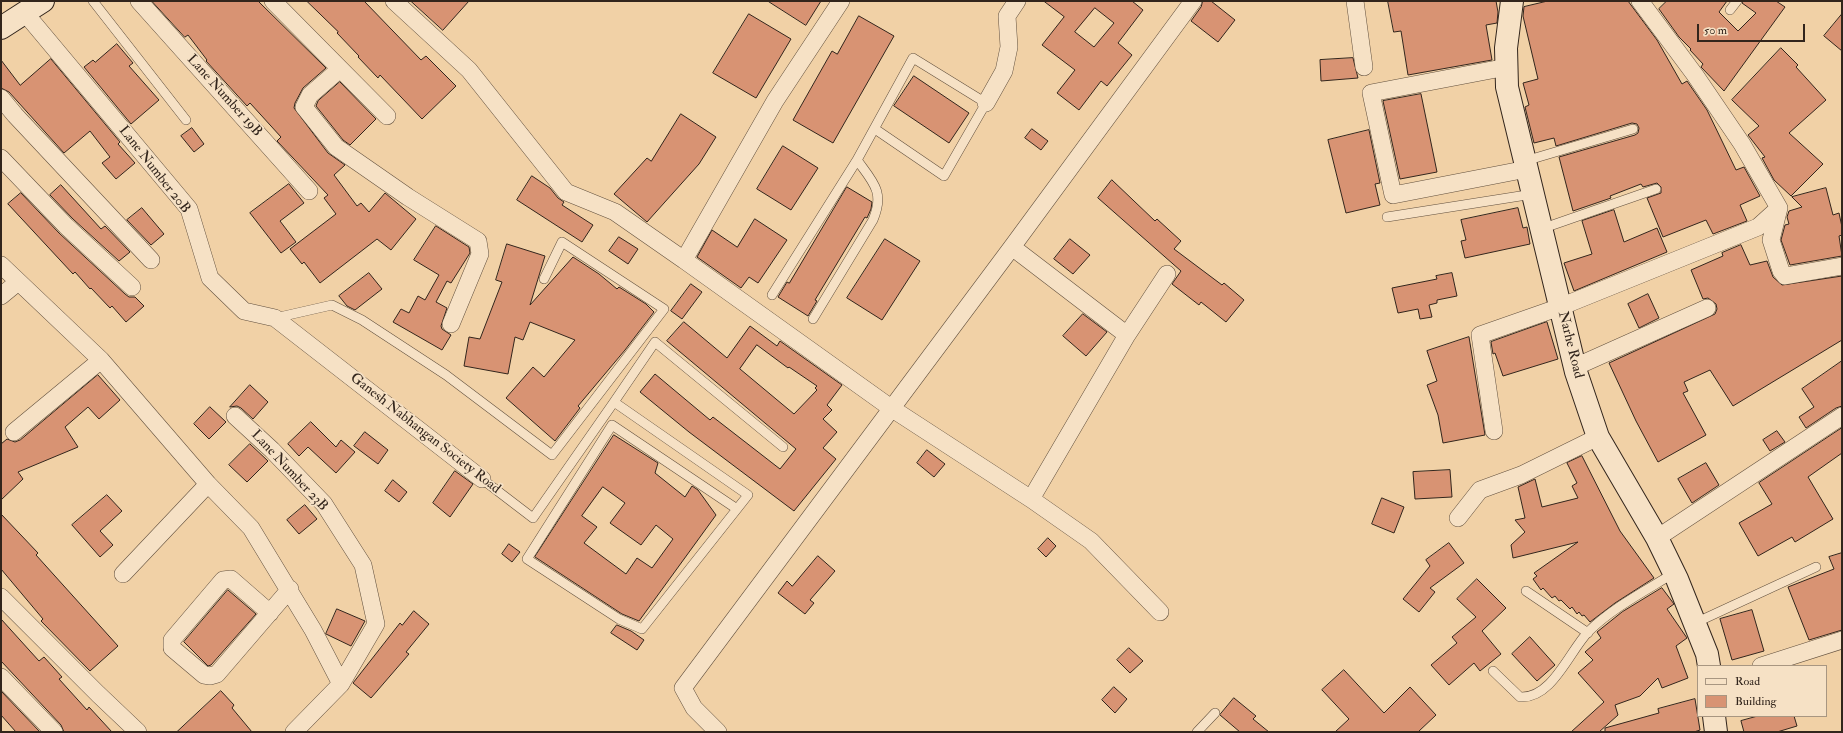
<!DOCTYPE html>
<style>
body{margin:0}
#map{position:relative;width:1843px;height:733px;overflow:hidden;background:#f1d1a6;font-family:"IM FELL Double Pica",serif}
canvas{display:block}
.frame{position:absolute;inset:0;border:2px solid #32251c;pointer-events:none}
.legend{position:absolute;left:1697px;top:665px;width:130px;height:52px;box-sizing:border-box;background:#f6e1c5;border:1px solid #a89681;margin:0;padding:5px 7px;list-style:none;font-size:12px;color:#32251c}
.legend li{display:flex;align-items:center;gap:8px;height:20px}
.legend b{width:20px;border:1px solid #a89681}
.scale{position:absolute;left:1697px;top:24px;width:108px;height:18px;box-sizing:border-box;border:2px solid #32251c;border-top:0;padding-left:5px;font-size:12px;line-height:14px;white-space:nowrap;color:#32251c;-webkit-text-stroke:3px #f6e1c5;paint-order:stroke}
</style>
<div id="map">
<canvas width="1843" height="733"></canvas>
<div class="frame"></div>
<ul class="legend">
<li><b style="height:5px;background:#f6e1c5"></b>Road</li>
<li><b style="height:11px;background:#d89373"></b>Building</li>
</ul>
<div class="scale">50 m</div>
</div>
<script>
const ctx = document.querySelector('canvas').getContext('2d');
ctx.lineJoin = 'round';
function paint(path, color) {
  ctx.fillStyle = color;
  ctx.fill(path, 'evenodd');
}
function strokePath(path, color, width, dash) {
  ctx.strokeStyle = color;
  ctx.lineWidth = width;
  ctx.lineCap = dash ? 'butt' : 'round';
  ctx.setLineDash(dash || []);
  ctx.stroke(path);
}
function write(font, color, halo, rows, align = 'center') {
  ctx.font = font + ' "IM FELL Double Pica",serif';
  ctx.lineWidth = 3.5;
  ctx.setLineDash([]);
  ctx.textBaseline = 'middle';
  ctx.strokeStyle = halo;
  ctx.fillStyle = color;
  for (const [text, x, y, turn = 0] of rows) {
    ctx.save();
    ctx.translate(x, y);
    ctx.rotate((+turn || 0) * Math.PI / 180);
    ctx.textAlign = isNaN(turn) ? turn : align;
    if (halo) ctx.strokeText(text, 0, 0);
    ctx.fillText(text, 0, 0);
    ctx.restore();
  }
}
const building = new Path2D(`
 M152,1H258L326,68L303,88L295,103L294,108L328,153L345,165L334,175L357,206L361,203L369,212L385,193L416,219L391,250L377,239L320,283L304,262L302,264L290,249L336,214L324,198L328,195L277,141L281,137L250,103L247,106L206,61L207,60L188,35L185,37Z
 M307,1H364L421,60L426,56L456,86L422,119L380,75L378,78L358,57L359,56L337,33L338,32Z
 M411,1H469L443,30Z
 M768,1H821L806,25Z
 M1044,1H1132L1143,10L1118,43L1132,55L1107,86L1101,81L1079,110L1057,93L1075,70L1042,45L1064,17ZM1095,8L1114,23L1094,47L1075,32Z
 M1203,1H1211L1235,20L1218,42L1191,21L1201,7Z
 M1388,1H1496L1498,12L1497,23L1486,25L1492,60L1408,75L1401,31L1394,32Z
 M1548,1H1628L1657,40L1682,84L1687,81L1707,110L1736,170L1744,167L1760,196L1740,205L1747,221L1713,234L1706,220L1663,237L1647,198L1661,193V187L1657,183L1643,187L1641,184L1610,196L1611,198L1573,211L1559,157L1635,135L1638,133L1639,128L1637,124L1632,123L1556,146L1554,138L1534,143L1525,107L1529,105L1523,83L1538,79L1523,16L1524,7Z
 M1667,1H1727L1719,12L1738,31L1756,13L1742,3L1743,1H1776L1785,7L1724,91L1701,67L1703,64L1690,50L1691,49L1679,37L1659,9Z
 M749,14L791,39L756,98L713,73Z
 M1842,14V51L1824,36Z
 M859,16L894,36L833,143L793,120L832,51L837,54Z
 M117,44L133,63L129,66L159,100L131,124L84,67L93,60L95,62Z
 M1781,48L1798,65L1796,67L1826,100L1789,133L1823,164L1791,196L1774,180L1762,158L1765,157L1748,135L1759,126L1732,100Z
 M1353,58L1358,78L1321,81L1320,60Z
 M51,59L120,142L118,144L135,163L116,179L102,163L110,157L90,131L64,153L9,92L1,88V60L20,85Z
 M914,76L969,113L949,143L894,106Z
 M340,82L376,119L350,145L343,140L316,106L318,101Z
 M1421,94L1437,172L1400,179L1383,101Z
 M681,114L716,137L699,164L647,222L614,194L647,158L651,161Z
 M192,128L204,144L194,152L181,136Z
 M1032,129L1048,141L1041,150L1025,138Z
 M1369,130L1380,183L1375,184L1380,205L1346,213L1328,140Z
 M783,146L818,168L791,210L757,189Z
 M532,176L550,188L558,198L564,202L562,205L593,225L582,242L517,200Z
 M1112,180L1155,221L1157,219L1181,241L1174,249L1222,285L1224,283L1244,300L1226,322L1201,302L1199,305L1172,284L1181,271L1098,198Z
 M289,184L304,203L280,221L296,242L281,253L250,213Z
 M61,185L101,229L105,226L130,252L119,261L73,219L50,195Z
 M847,187L872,202L871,209L867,218L865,217L815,300L817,301L808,316L778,297L787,282L789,283Z
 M1826,188L1833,215L1839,213L1842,227V235L1839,236L1842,256L1790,265L1781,240L1785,225L1789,224L1787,217L1789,211L1802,207L1792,197Z
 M21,193L59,233L125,294L129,297H135L144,306L126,322L112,306L110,308L91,288L90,289L75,272L73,274L8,204Z
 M142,208L164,234L151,245L127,220Z
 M1518,208L1523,228L1527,227L1530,244L1465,258L1461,241L1466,240L1461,220Z
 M1614,210L1624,242L1657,228L1667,252L1574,291L1564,263L1592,254L1582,221Z
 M755,219L787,240L758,283L749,277L741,288L697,257L712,230L737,247Z
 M436,226L469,247L470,253L451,283L447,281L436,302L447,308L441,326L442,329L451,335L442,350L393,322L401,309L409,313L418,296L425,300L439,275L414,260Z
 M619,237L638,249L628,264L609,251Z
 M885,239L920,261L882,320L847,298Z
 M1070,239L1090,255L1073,274L1054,259Z
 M507,244L545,256L530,305L573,257L599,274L617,289L619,287L646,304L654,312L625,350L578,406L580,408L555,441L506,398L533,367L544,377L575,340L530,322L523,340L515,337L508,374L464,366L469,337L480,339L502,282L496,280Z
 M1741,245L1750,265L1767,261L1773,277L1782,285L1842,276V340L1733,406L1710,370L1684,382L1688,391L1683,393L1706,435L1658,462L1636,421L1609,363L1715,314L1717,309L1716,304L1708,298L1703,299L1691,270L1723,256L1722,253Z
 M369,273L382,289L355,310L347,306L339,296Z
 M1452,273L1457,296L1437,300V303L1429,305L1432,317L1420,319L1418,309L1398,313L1392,288L1437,279L1436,276Z
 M691,284L702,292L682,319L671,311Z
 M1648,294L1659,318L1639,328L1628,304Z
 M1083,314L1107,332L1086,356L1063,336Z
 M684,322L727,358L750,326L777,346L780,341L842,385L827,405L832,410L823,419L837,432L823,448L836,459L794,511L689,432L640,392L655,374L710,420L713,417L780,469L796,449L667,341ZM757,345L788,368L789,367L817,386L815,388L817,390L794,414L740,369Z
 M1547,322L1558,359L1503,376L1495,353L1493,354L1491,342Z
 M1469,337L1485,435L1443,443L1438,415L1427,385L1437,381L1427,351Z
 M1842,361V406L1836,408L1806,428L1799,417L1814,407L1802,389Z
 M98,375L120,400L99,419L88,407L65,427L78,447L18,472L23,479L1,500V444L7,439L15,442L20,440Z
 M250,385L268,402L253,419L241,408L237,406L230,407Z
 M210,407L226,422L209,439L194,424Z
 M311,422L336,447L341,440L355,452L336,473L308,447L299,456L288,444Z
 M1842,428V453L1808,477L1833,519L1795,542L1792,537L1758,556L1739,523L1772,504L1759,483Z
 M1777,431L1785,442L1770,451L1763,440Z
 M365,432L388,450L378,464L354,446Z
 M614,435L658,463L655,473L685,497L692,486L698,490L716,515L639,621L622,614L535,557ZM603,487L625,503L610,523L641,545L656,525L673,539L652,568L637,558L626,574L584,543L597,527L582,516Z
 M250,444L268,461L247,482L229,465Z
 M927,450L945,464L934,477L917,463Z
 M1582,456L1620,531L1654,578L1615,603L1590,622L1584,615L1582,616L1579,612L1577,614L1572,607L1570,609L1561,600L1559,601L1555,596L1552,598L1543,588L1541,590L1533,579L1537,576L1534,573L1578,542L1513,558L1511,545L1525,532L1515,520L1525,518L1518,487L1535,479L1542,507L1578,498L1572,486L1577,483L1567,463Z
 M1706,463L1719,485L1692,503L1678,479Z
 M1450,470L1452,497L1415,499L1413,472Z
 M455,471L473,484L450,517L433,503Z
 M393,480L407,492L399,502L385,491Z
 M107,495L122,511L100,531L113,545L100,557L72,525Z
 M1382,498L1404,507L1394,533L1372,524Z
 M305,505L317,519L299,534L287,520Z
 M1,514L38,553L36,555L118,646L90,671L41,621L43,619L1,569Z
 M1048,538L1056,546L1046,557L1038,549Z
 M1449,543L1464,563L1430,588L1435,592L1419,612L1403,599L1430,566L1426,560Z
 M509,544L520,552L512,562L502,554Z
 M1842,553V630L1809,640L1788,587L1834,569L1829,557Z
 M818,556L835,571L810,600L814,603L805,614L778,593L787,581L792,586Z
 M1477,579L1506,608L1482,631L1501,654L1480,671L1474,663L1449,685L1431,665L1457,643L1452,637L1476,617L1457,599Z
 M1662,588L1674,604L1667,609L1687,638L1676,646L1688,678L1662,688L1658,678L1640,696L1615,705L1618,715L1599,732H1571L1604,702L1578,673L1593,660L1585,652L1601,638L1597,632L1622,612Z
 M228,590L256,614L211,665L208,666L184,642Z
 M337,609L365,621L351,646L326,634Z
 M1752,610L1764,651L1732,660L1720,619Z
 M414,611L429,624L406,652L409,654L371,698L353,683L400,623L402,625Z
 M1,619L39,661L44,657L62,677L59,679L87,710L89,707L112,732H64L61,725L1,661Z
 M617,625L631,631L644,640L637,650L611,633Z
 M1530,637L1555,665L1537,681L1512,654Z
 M1129,648L1143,661L1130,673L1117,660Z
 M1344,670L1384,713L1410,687L1436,715L1418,732H1335L1349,719L1322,690Z
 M1114,687L1127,699L1115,713L1102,700Z
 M1,691L40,732H16L1,715Z
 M221,691L234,705L232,708L252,732H177Z
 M1234,698L1256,716L1253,719L1269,732H1240L1220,715Z
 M1695,699L1700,730L1694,732H1605V728L1659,713L1658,709Z
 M1758,716H1794L1797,726L1777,732H1744L1741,721Z`);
const lane = new Path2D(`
 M93,1L186,120
 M1730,10L1737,1
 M1525,161L1633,129
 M1387,217L1533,194
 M1541,229L1656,189
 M772,295L857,160L913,58L986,103L944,176L875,129
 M275,318L332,305L362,320L446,375L552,455L664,309L562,242L544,279
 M813,319L873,220C885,192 873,182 857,160
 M614,402L655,342L783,447
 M482,479L533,518L614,402L748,495L642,629L619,619L527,559L612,425L737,509
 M1526,591L1588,633
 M1695,623L1816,567
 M1493,671L1520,697C1552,699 1569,652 1588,632C1612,608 1645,591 1674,573
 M1197,732L1215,713`);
const street = new Path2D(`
 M139,1L309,191
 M273,1L387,116
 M394,1L469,70L566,192L615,212L684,260L775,101L841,1
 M1355,1L1364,67
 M1640,1L1695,75L1742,144L1779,208L1771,240L1781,271L1785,276L1842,266
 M25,13L189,209L210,278L244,311L275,318L482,479
 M1507,67L1371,93L1393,195L1527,169
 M340,69L310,95L304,107L336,147L408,197L478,241L480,254L451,324
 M1,98L15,115L151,260
 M986,103L1004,71L1009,47L1007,16L1017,1
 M1,158L66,226L132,287
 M1012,247L1127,335
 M684,260L891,408L1031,499L1091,541L1160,612
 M1,265L101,360L208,484L251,528L313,630L341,684
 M1,296L18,282
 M1575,367L1707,308
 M235,416L272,450L324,504L363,565L376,624L341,684L294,732
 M1494,431L1480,335L1560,307L1758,227L1779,208
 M14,432L101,360
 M1031,499L1127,335L1167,274
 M1458,518L1480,490L1521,475L1598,437
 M1657,538L1842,416
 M123,574L208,484
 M1,597L98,694L138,732
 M270,613L231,579L223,580L172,640V648L204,675L210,676L217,674L290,589
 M1761,666L1842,640
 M1,677L54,732
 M718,732L694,708L683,688L1012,247L1193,1`);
const secondary = new Path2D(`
 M1512,1L1506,48L1507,87L1576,372L1598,437L1657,538L1677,579L1707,654L1709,666
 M1,28L43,1
 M1714,716L1716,732`);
const streetNames = [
 ["Lane Number 19B",224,96,48],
 ["Lane Number 20B",154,170,52],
 ["Narhe Road",1570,345,76],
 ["Ganesh Nabhangan Society Road",425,434,38],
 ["Lane Number 23B",289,471,47]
];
paint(building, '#d89373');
strokePath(building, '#32251c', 1);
strokePath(lane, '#62503e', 10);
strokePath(street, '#62503e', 18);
strokePath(secondary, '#32251c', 24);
strokePath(lane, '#f6e1c5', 9);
strokePath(street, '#f6e1c5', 17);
strokePath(secondary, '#f6e1c5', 22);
write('14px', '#32251c', '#f6e1c5', streetNames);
</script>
